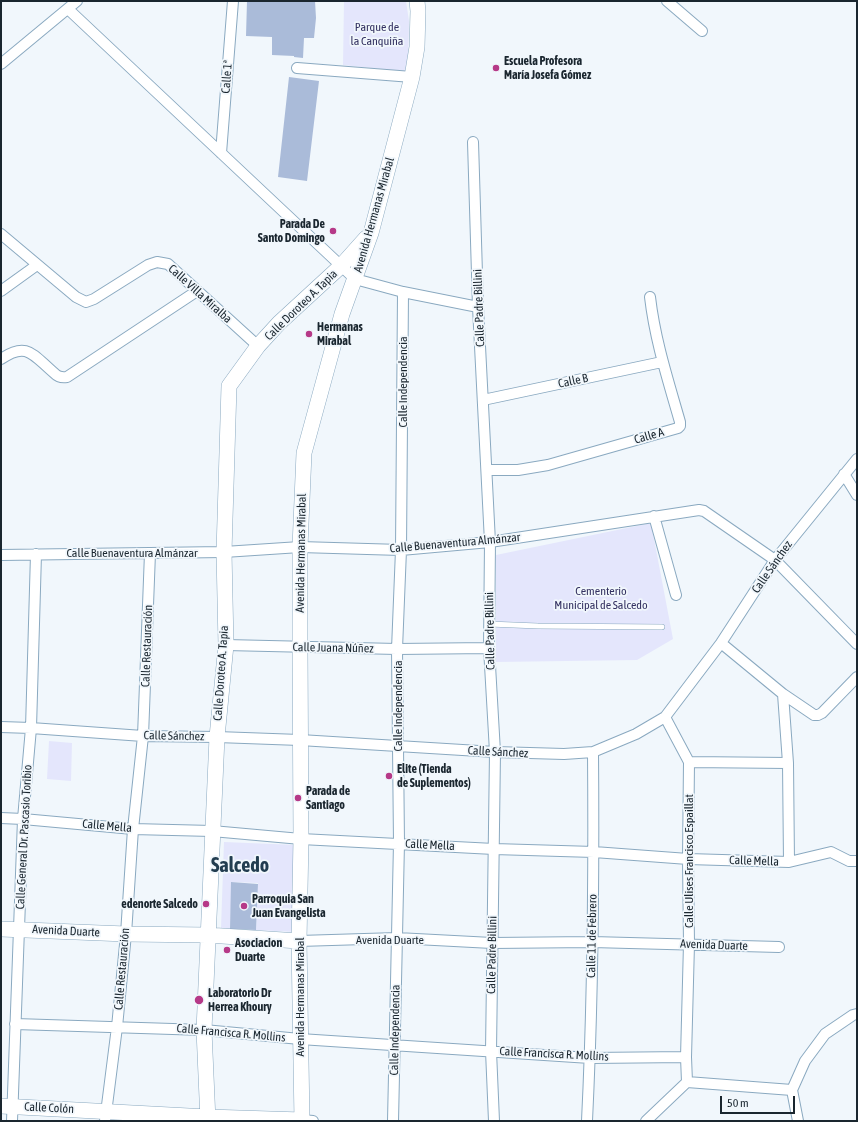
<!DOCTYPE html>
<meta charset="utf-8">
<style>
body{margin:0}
#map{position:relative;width:858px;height:1122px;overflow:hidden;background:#f1f7fc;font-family:"Asap Condensed",sans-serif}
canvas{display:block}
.frame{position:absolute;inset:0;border:2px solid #1a262f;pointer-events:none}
.scale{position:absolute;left:720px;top:1096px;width:75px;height:18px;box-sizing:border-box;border:2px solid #1a262f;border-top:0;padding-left:5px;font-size:12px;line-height:14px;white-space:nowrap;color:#1a262f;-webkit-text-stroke:3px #f1f7fc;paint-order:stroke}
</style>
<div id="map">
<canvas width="858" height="1122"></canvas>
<div class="frame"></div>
<div class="scale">50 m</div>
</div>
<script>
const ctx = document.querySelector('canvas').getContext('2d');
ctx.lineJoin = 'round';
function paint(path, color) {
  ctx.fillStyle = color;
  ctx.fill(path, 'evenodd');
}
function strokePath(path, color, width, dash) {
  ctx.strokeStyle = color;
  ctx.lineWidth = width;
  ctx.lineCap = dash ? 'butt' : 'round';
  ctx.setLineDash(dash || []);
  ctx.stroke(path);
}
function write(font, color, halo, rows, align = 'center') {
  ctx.font = font + ' "Asap Condensed",sans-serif';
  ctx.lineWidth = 3.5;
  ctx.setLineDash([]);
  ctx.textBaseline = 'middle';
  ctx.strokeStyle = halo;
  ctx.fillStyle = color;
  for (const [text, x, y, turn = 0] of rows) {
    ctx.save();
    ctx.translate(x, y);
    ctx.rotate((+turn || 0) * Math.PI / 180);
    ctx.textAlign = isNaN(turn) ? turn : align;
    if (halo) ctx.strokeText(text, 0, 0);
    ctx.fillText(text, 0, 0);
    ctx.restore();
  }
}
const green = new Path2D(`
 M344,1H406L409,21L408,72L343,65Z
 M651,523L673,639L637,660L496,662V555Z
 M49,741L72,743L71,781L47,779Z
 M224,842L297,845L294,932L256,930L258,883L232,882L230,929L221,928Z`);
const building = new Path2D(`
 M247,1H315L316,18L314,38H304L303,58L294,57V56L272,55V37L246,36Z
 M289,77L319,81L307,181L278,177Z
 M231,882L258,884L256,930L230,929Z`);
const lane = new Path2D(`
 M489,624L538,626L662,627`);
const street = new Path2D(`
 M667,1L702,31
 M68,9L355,279L403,292L478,307
 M1,64L77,1
 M297,68L412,77
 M473,142L478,307L490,542L489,648L495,752L491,1051L494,1121
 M221,153L233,1
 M1,234L76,297L86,302L94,299L148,265L157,262L168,264L258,346
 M1,291L37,265
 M1,359C27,341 33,355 53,372C57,376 60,378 67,377L197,291
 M483,400L662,362
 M487,470H518L548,465L678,428L680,426V422C668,380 655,340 650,297
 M844,474L857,495
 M654,516L676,595
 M1,555L224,552L300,547L401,550L490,542L699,510L704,511L775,560L857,644
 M721,643L783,694L788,763L789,862
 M226,645L397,649L489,648
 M783,694L814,715H818L822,713L857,677
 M665,717L689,762L688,859L689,944L686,1057L687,1082
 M1,727L31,728L143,736L217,737L300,740L495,752L564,754L593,752L636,734L665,717L721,643L775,560L857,459
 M689,762L788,763
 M1,818L23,819L133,829L212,831L301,839L494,849L594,852L688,859L789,862L831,852L849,861H857
 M299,941L397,938L492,943L592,942L779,947
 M15,1024L204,1030L300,1039L590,1058L686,1057
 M687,1082L792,1090
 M302,1120L313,1121
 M12,1121L23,819L31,728L36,554
 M105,1121L117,1027L126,934L133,829L143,736L150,553
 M393,1121L399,843L397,649L401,550L403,292
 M587,1121C593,998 594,875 593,752
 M646,1121L687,1082
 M798,1121L792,1090L805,1061L825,1034L853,1015L857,1014`);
const primary = new Path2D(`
 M1,929L126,934L207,935L299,941
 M1,1106L208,1117L302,1120
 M208,1121L204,1030L217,737L226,645L224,552L229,386L258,346L279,323L341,266L366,238
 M302,1121L299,941L301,839L300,647V547L304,453L342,314L371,233L412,77L417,47L418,11L417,1`);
const markers = [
 [496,68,4,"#b63988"],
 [333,231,4,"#b63988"],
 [309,334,4,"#b63988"],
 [389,776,4,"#b63988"],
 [298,798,4,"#b63988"],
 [206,904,4,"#b63988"],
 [244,906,4,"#b63988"],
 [227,950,4,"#b63988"],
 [199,1000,5,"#b63988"]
];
const parkNames = [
 ["Parque de",377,27],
 ["la Canquiña",377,41],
 ["Cementerio",601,591],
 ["Municipal de Salcedo",601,605]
];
const poiNames = [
 ["Escuela Profesora",504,61],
 ["María Josefa Gómez",504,75],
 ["Parada De",325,224,"right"],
 ["Santo Domingo",325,238,"right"],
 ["Hermanas",317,327],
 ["Mirabal",317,341],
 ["Elite (Tienda",397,769],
 ["de Suplementos)",397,783],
 ["Parada de",306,791],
 ["Santiago",306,805],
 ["Parroquia San",252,899],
 ["Juan Evangelista",252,913],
 ["edenorte Salcedo",198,904,"right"],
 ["Asociacion",235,943],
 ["Duarte",235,957],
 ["Laboratorio Dr",208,993],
 ["Herrea Khoury",208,1007]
];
const streetNames = [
 ["Calle 1ª",227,77,-86],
 ["Avenida Hermanas Mirabal",374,215,-74],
 ["Calle Villa Miralba",200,294,42],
 ["Calle Doroteo A. Tapia",301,305,-44],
 ["Calle Padre Billini",479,308,-92],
 ["Calle B",573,381,-12],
 ["Calle Independencia",403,382,-90],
 ["Calle A",649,436,-16],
 ["Calle Buenaventura Almánzar",455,543,-5],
 ["Calle Buenaventura Almánzar",132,553],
 ["Avenida Hermanas Mirabal",301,553,-89],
 ["Calle Sánchez",772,567,-55],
 ["Calle Padre Billini",490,631,-91],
 ["Calle Restauración",147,646,-88],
 ["Calle Juana Núñez",333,648,1],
 ["Calle Doroteo A. Tapia",221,673,-86],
 ["Calle Independencia",398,706,-90],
 ["Calle Sánchez",174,736,1],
 ["Calle Sánchez",498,752,3],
 ["Calle Mella",107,826,5],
 ["Calle General Dr. Pascasio Toribio",24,837,-87],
 ["Calle Mella",430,845,3],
 ["Calle Ulises Francisco Espaillat",689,861,-90],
 ["Calle Mella",754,861,2],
 ["Avenida Duarte",66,931,3],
 ["Calle 11 de Febrero",592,936,-89],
 ["Avenida Duarte",390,940],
 ["Avenida Duarte",714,945,2],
 ["Calle Padre Billini",492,955,-89],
 ["Calle Restauración",122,969,-85],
 ["Avenida Hermanas Mirabal",300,997,-90],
 ["Calle Independencia",395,1030,-89],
 ["Calle Francisca R. Mollins",231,1033,5],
 ["Calle Francisca R. Mollins",554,1054,3],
 ["Calle Colón",49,1108,3]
];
const townNames = [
 ["Salcedo",240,866]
];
paint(green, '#e4e6fc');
paint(building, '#aabbd9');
strokePath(lane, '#8aa9c0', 6);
strokePath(street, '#8aa9c0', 12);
strokePath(primary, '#8aa9c0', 16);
strokePath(lane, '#fff', 5);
strokePath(street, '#fff', 10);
strokePath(primary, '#fff', 15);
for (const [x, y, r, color] of markers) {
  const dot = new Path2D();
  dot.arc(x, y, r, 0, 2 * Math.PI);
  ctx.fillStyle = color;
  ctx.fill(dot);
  strokePath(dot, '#f1f7fc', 1.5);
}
write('12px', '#333161', '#f1f7fc', parkNames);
write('bold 12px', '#1a262f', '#f1f7fc', poiNames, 'left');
write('12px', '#1a262f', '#f1f7fc', streetNames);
write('bold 20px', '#223d50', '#f1f7fc', townNames);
</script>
